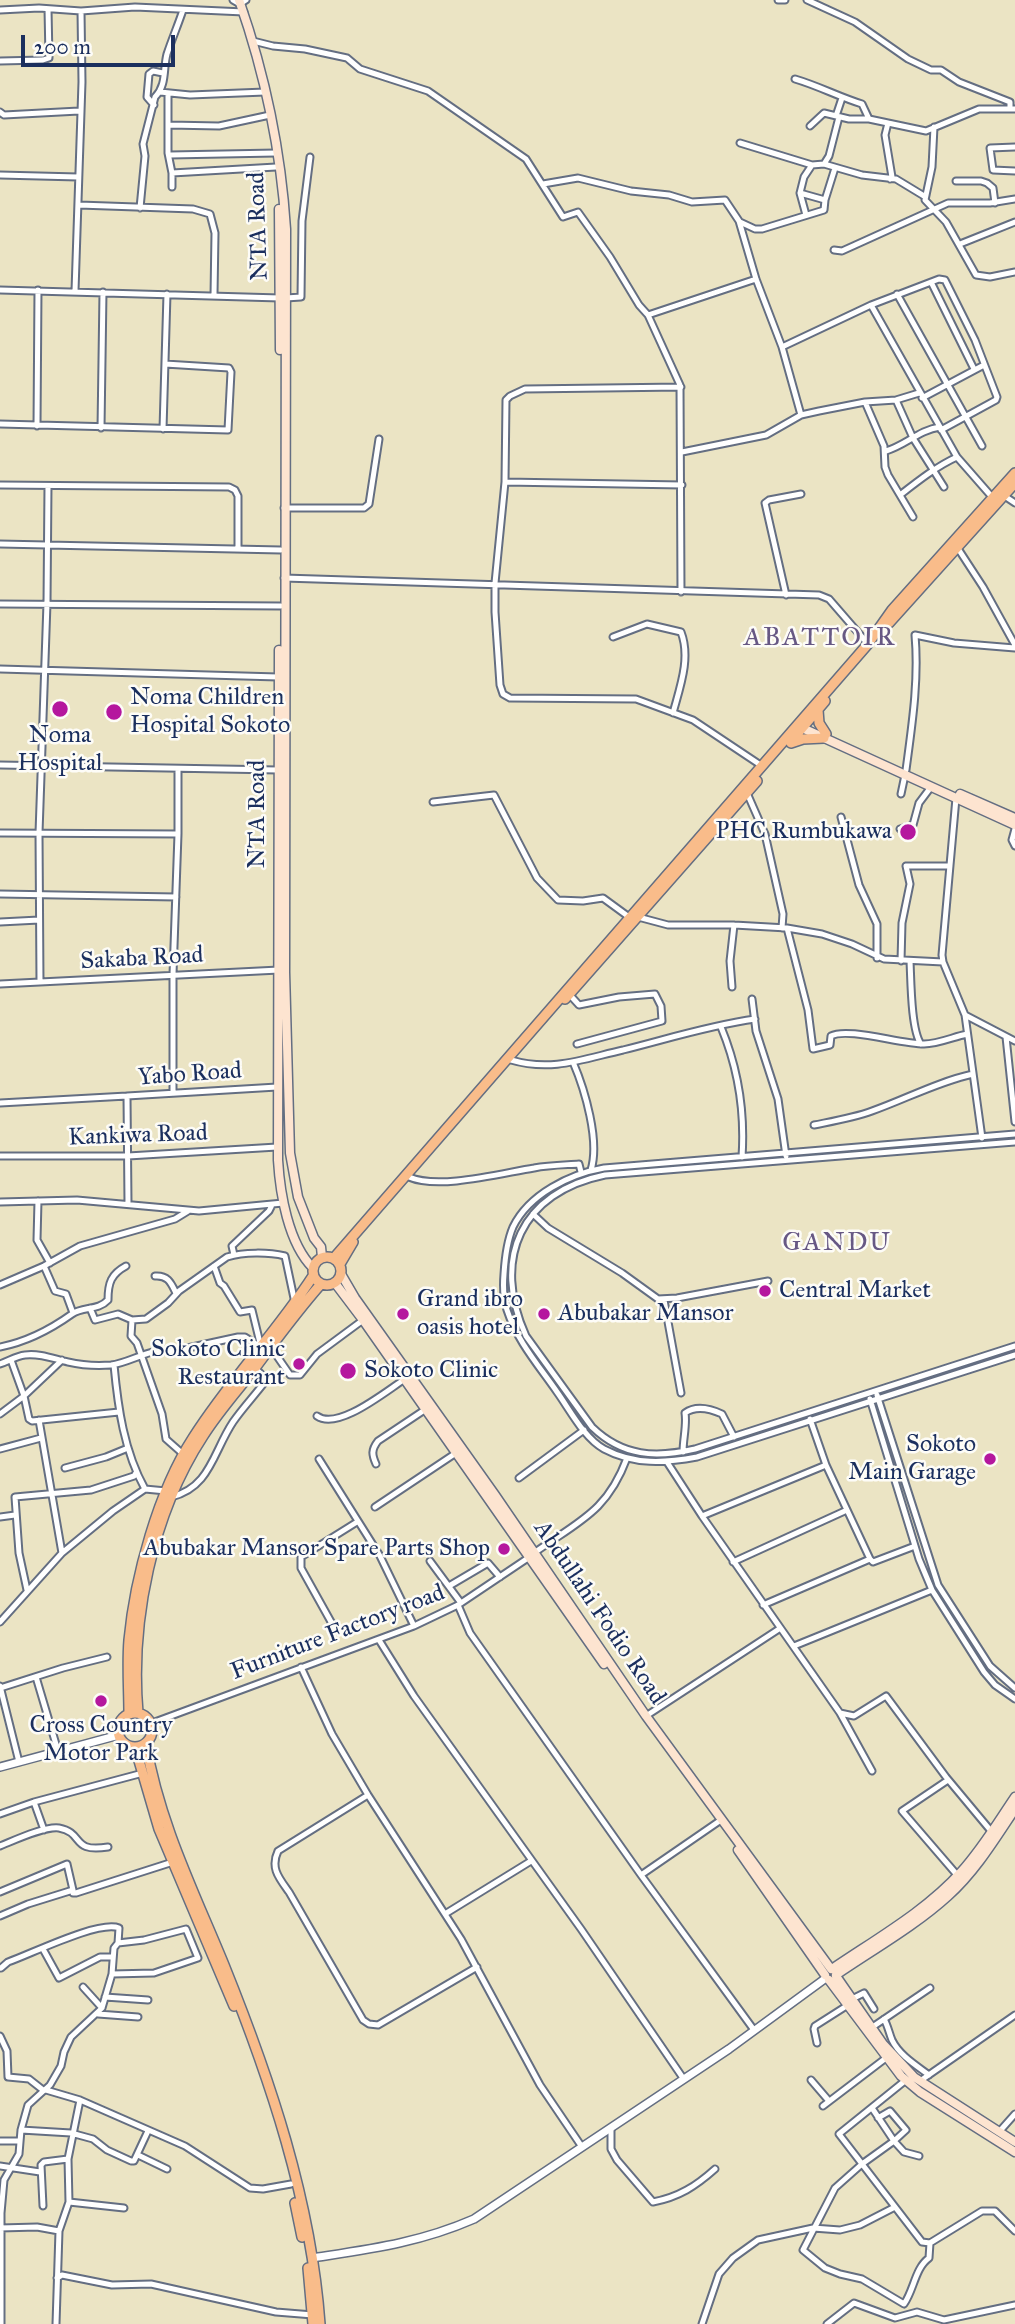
<!DOCTYPE html>
<style>
body{margin:0}
#map{position:relative;width:1015px;height:2324px;overflow:hidden;background:#ebe4c4;font-family:"IM FELL Great Primer",serif}
canvas{display:block}
.scale{position:absolute;left:21px;top:35px;width:154px;height:32px;box-sizing:border-box;border:4px solid #1b2f5e;border-top:0;padding-left:9px;font-size:21px;line-height:24px;white-space:nowrap;color:#1b2f5e;-webkit-text-stroke:5px #fdfcf7;paint-order:stroke}
</style>
<div id="map">
<canvas width="1015" height="2324"></canvas>
<div class="scale">200 m</div>
</div>
<script>
const ctx = document.querySelector('canvas').getContext('2d');
ctx.lineJoin = 'round';
function strokePath(path, color, width, dash) {
  ctx.strokeStyle = color;
  ctx.lineWidth = width;
  ctx.lineCap = dash ? 'butt' : 'round';
  ctx.setLineDash(dash || []);
  ctx.stroke(path);
}
function write(font, color, halo, rows, align = 'center') {
  ctx.font = font + ' "IM FELL Great Primer",serif';
  ctx.lineWidth = 5;
  ctx.setLineDash([]);
  ctx.textBaseline = 'middle';
  ctx.strokeStyle = halo;
  ctx.fillStyle = color;
  for (const [text, x, y, turn = 0] of rows) {
    ctx.save();
    ctx.translate(x, y);
    ctx.rotate((+turn || 0) * Math.PI / 180);
    ctx.textAlign = isNaN(turn) ? turn : align;
    if (halo) ctx.strokeText(text, 0, 0);
    ctx.fillText(text, 0, 0);
    ctx.restore();
  }
}
const minor = new Path2D(`
 M233,0L240,4L246,0
 M778,0H785
 M807,0L855,22L908,59L931,70H941L959,82L1010,102V108
 M0,10L39,8L81,11L135,7L244,12
 M253,41L273,46L305,49L347,58L360,69L428,91L526,159L563,217L578,212L610,257L639,305L648,315L680,385L681,592
 M0,61L43,60L49,58L48,9
 M795,79C819,86 839,97 862,104L869,119L926,131L979,109H1015
 M160,92L190,95L265,92
 M168,93V153L172,173V187
 M154,105L147,97L149,74L153,71L163,73
 M0,112L4,115L79,111
 M836,116L842,98
 M888,123L885,135L892,177L890,179
 M169,125L219,126L270,115
 M810,126L824,113L849,119H869
 M934,127L932,167L925,200L946,222L976,275L990,277L1015,272
 M1015,147L990,148L993,170L1015,171
 M170,155L276,153
 M824,164L829,156L839,117
 M812,165L824,164L862,175L896,179L924,196
 M172,173L276,167
 M0,175L78,177
 M956,181H981L987,183L993,188L995,203
 M543,184L578,178L631,191L669,195L692,202L725,200L739,221L756,279L782,347L801,415
 M800,193L806,215
 M825,200L835,168
 M79,205L193,209L210,214L215,233L214,295
 M140,208L145,156L143,144L155,97C167,85 163,69 167,54C172,39 178,25 183,10
 M740,222L755,229H762L824,210L825,200L800,193L804,177L812,165L740,143
 M960,244L1015,222
 M834,250L842,251L948,203H990L1015,199
 M931,282L974,369
 M0,290L280,298
 M75,291L82,82L81,11
 M897,294L982,446
 M286,298L301,297L302,221L310,157
 M871,305L957,457L992,497
 M648,315L756,279
 M782,347L871,305L939,279L945,280L975,340L997,397L996,400L941,430
 M681,387L525,389L510,396L506,400L505,482L495,583V612L500,685L503,694L510,698L636,699L693,720L762,766
 M922,398L984,365
 M896,400L913,438L944,487
 M865,402L884,446L885,467L888,475L913,517
 M0,424L228,430L231,372L229,368L165,364
 M37,426L38,290
 M101,428L103,292
 M163,429L167,294
 M886,451C906,445 919,430 940,427
 M682,452L766,435L801,415L819,411L865,402L896,400L919,393
 M505,482L682,485
 M0,485L229,487L235,490L238,496V549
 M900,495C918,481 937,466 957,457
 M1003,495L1015,503
 M284,508H364L369,504L379,439
 M0,544L281,550
 M957,547L983,587L1015,645
 M284,578L819,595L829,599L868,644
 M786,595L765,503L769,500L801,494
 M0,604L281,606
 M613,637L647,624L681,632C691,658 680,687 673,713
 M0,669L278,677
 M0,765L278,770
 M906,770C912,725 919,680 915,635L954,643L1015,648
 M747,793L765,834L783,914L782,928
 M901,794L905,775
 M956,798L942,955L943,962L965,1015L982,1138
 M433,802L494,795L537,878L558,900L583,901L603,898L629,917
 M841,817L859,885L877,924V958
 M900,829L913,825L919,803L931,787
 M1015,829L1012,840L1015,846
 M0,833L178,834L173,974V1093
 M178,834V769
 M0,894L176,897
 M638,917L668,925H734L787,928L822,934L852,944L884,959L943,962
 M0,922L39,920
 M787,928L808,1010L813,1049L830,1045L831,1036C847,1027 900,1044 924,1044C938,1044 953,1037 967,1034
 M901,961L902,923L910,884L906,866H950
 M910,961C911,981 911,1030 921,1044
 M40,982L39,833L47,603L48,486
 M0,984L279,970
 M732,987L730,961L734,925
 M569,994L579,1005L619,997L655,994L661,1006L662,1021L577,1044
 M752,999L756,1031L778,1099L786,1156
 M965,1015L1015,1041
 M721,1027C738,1068 745,1113 742,1157
 M1006,1037L1015,1122
 M511,1060C552,1072 583,1059 623,1050C667,1039 711,1025 755,1019
 M573,1062C585,1090 600,1141 591,1170
 M0,1103L127,1096
 M814,1125C834,1121 853,1118 872,1111C906,1099 937,1082 973,1074
 M1015,1134L604,1168C570,1174 529,1194 513,1227C507,1241 505,1258 504,1274C503,1286 503,1298 507,1310C517,1341 539,1366 557,1392C570,1410 584,1438 604,1449C634,1465 665,1463 697,1457L1015,1355
 M1015,1142L605,1175C521,1192 491,1259 526,1336L592,1427C623,1457 656,1458 695,1449L1015,1346
 M0,1156H128L277,1147
 M409,1177C439,1190 502,1173 534,1168C549,1165 564,1165 579,1164L581,1172
 M38,1201L37,1240L50,1263
 M0,1202L77,1200L199,1211L283,1203
 M128,1203L127,1096L277,1087
 M533,1214L548,1228L622,1273L658,1299L677,1298L768,1281
 M234,1255L232,1246L269,1211L272,1205
 M44,1266L55,1291L66,1294L73,1313
 M214,1266L220,1283L224,1286L240,1312L252,1310L261,1347
 M155,1276C168,1275 171,1283 176,1293
 M0,1285L44,1266L80,1246L175,1219L188,1211
 M664,1300L681,1393
 M90,1308L95,1320L118,1314L132,1320L146,1319L168,1303L179,1291L227,1257C244,1252 268,1252 285,1256L295,1303
 M132,1320L131,1336L137,1343L162,1414L166,1439L183,1454
 M270,1346L290,1375H300L317,1354L363,1320
 M0,1347C26,1342 51,1329 72,1314C83,1306 98,1311 108,1300C108,1283 111,1274 126,1266
 M11,1360L24,1396L29,1419L32,1421L119,1412
 M0,1364C9,1361 16,1356 25,1355C40,1353 54,1359 68,1362C81,1365 98,1366 111,1365C130,1363 151,1347 169,1352L238,1337H245L261,1347
 M114,1365C118,1408 124,1451 145,1489
 M877,1395L938,1585L990,1666L1015,1688
 M870,1399L919,1559L932,1590L984,1672L995,1685L1015,1699
 M0,1414L24,1396L62,1360
 M317,1416C338,1431 386,1391 405,1379
 M810,1419L826,1465L870,1559L873,1562L915,1546
 M39,1420L62,1553
 M0,1449L41,1438
 M683,1452C683,1439 687,1425 685,1413C696,1405 711,1409 722,1414L734,1437
 M319,1459L380,1556L414,1626
 M667,1462L702,1516L840,1713L854,1716L886,1696L946,1777L991,1831
 M376,1464C372,1455 371,1450 378,1441L426,1409
 M65,1468L106,1457L128,1448
 M519,1478L584,1430
 M171,1497C210,1488 213,1452 233,1422C242,1409 254,1396 264,1383V1377L255,1368
 M375,1507L456,1453
 M702,1516L826,1465
 M0,1517L15,1515
 M534,1553C579,1521 607,1512 627,1458
 M430,1561L461,1603
 M733,1562L847,1510
 M449,1586L488,1563L500,1577
 M27,1590L19,1553L15,1497L91,1490L134,1476L136,1473
 M458,1605L470,1633L641,1875L754,2030
 M763,1605L870,1559
 M0,1622L62,1553L113,1511L145,1489L166,1491
 M335,1629L301,1568V1557L357,1522
 M379,1640L414,1696L581,1929L683,2078
 M794,1646L932,1590
 M301,1667L332,1734L368,1795L461,1939L540,2085L582,2147
 M36,1677L58,1751
 M0,1686L19,1762
 M0,1688L63,1668L107,1657
 M840,1713L872,1771
 M646,1716L779,1629
 M152,1723L414,1626L458,1605L528,1558
 M948,1780L902,1811L958,1876
 M368,1795L278,1851C270,1868 279,1878 289,1892L363,2020L369,2024L378,2025L477,1967
 M34,1802L44,1830
 M0,1814L34,1802L143,1773
 M0,1846C15,1840 45,1826 59,1828C85,1833 70,1853 108,1847
 M641,1875L718,1822
 M0,1892L67,1864L73,1890
 M445,1914L531,1861
 M0,1916L28,1904L73,1890V1893H76L173,1862
 M43,1949L59,1978L100,1957H113
 M112,1974L154,1973L198,1958L186,1929L144,1940L118,1943
 M83,1987L102,2008
 M105,1997L148,2000
 M852,1999L864,1993L874,2009
 M98,2014L138,2017
 M884,2019C888,2026 889,2033 892,2040C899,2055 917,2066 929,2075
 M871,2028L930,1988
 M0,2036L7,2051L8,2077L29,2079L43,2090
 M817,2043L814,2029L815,2026L848,2005
 M811,2080L829,2101
 M906,2080L839,2134L922,2242L930,2243L982,2211H995L1015,2231
 M920,2081L1015,2015
 M46,2090L80,2100L185,2146L250,2188L263,2189L291,2184
 M823,2106L886,2058
 M872,2108L894,2141L862,2164L835,2188L803,2250L825,2268L840,2274L862,2279L904,2304C914,2290 915,2268 929,2258L930,2243
 M878,2118L890,2111L906,2130L894,2141L904,2152L919,2156
 M611,2129V2149L617,2160L653,2202C679,2197 696,2186 715,2169
 M21,2130L71,2133L93,2139L107,2150L131,2161H134L148,2131
 M999,2132L1015,2114
 M0,2141H20
 M138,2155L167,2169
 M0,2166L40,2172
 M69,2202L124,2208
 M43,2206L41,2165L44,2162L68,2159
 M0,2228L37,2227L59,2231
 M57,2278L62,2275L112,2285L151,2284L276,2312L313,2315
 M1,2324V2213L4,2180L19,2154L21,2130L28,2105L50,2085L61,2066L64,2052L71,2037L102,2008L112,1974L114,1948L118,1943L119,1928C99,1920 31,1954 8,1962L1,1968
 M56,2324L59,2231L69,2202L68,2159L80,2100
 M702,2324L719,2274L733,2258L758,2240L813,2228L840,2230L860,2225L895,2207
 M827,2324L854,2303L895,2318L917,2312L944,2320L1015,2305`);
const tertiary = new Path2D(`
 M0,1767L119,1735
 M312,2258C370,2249 419,2243 474,2219L729,2049L826,1978`);
const secondary = new Path2D(`
 M239,0C265,74 281,152 286,229L285,972L290,1153L298,1197L314,1238L321,1247L322,1257
 M279,209L280,350
 M279,650L278,1160C280,1193 288,1243 313,1268
 M798,726L1015,825
 M960,794L1015,818
 M341,1274L355,1298L495,1495L646,1716L831,1969
 M335,1283L363,1320L604,1664
 M738,1850L825,1975
 M832,1969C876,1939 926,1911 961,1872C982,1849 998,1822 1015,1797
 M836,1975C874,1949 915,1926 948,1896C975,1872 995,1839 1015,1809
 M836,1976L883,2044L914,2077L1015,2142
 M829,1980L901,2076L920,2092L1015,2152`);
const primary = new Path2D(`
 M889,623L1015,483
 M818,710L819,723L826,734
 M791,741L825,701
 M791,743L803,739L824,738
 M565,999L757,781
 M313 1271a14 14 0 1 1 28 0a14 14 0 1 1-28 0Z
 M334,1258L868,644L892,610L1015,473
 M340,1264L353,1242
 M138,1713C130,1621 152,1514 203,1436C218,1412 237,1391 255,1368C276,1340 297,1311 321,1284
 M118 1730a17 17 0 1 1 34 0a17 17 0 1 1-34 0Z
 M129,1714C129,1690 127,1664 129,1640C135,1577 158,1492 193,1438C229,1381 276,1333 313,1276
 M146,1744C159,1822 194,1892 224,1965C270,2079 311,2200 320,2324
 M135,1747L159,1829L234,2006
 M295,2203L302,2237
 M308,2268L313,2324`);
const markers = [
 [60,709,9,"#b5179e"],
 [114,712,9,"#b5179e"],
 [908,832,9,"#b5179e"],
 [765,1291,7,"#b5179e"],
 [403,1314,7,"#b5179e"],
 [544,1314,7,"#b5179e"],
 [299,1364,7,"#b5179e"],
 [348,1371,9,"#b5179e"],
 [990,1459,7,"#b5179e"],
 [504,1549,7,"#b5179e"],
 [101,1701,7,"#b5179e"]
];
const streetNames = [
 ["NTA Road",259,226,-92],
 ["NTA Road",258,814,-90],
 ["Sakaba Road",142,959,-3],
 ["Yabo Road",190,1075,-4],
 ["Kankiwa Road",138,1136,-2],
 ["Abdullahi Fodio Road",599,1613,56],
 ["Furniture Factory road",338,1633,-21]
];
const poiNames = [
 ["Noma Children",130,698],
 ["Hospital Sokoto",130,726],
 ["Noma",60,736,"center"],
 ["Hospital",60,764,"center"],
 ["PHC Rumbukawa",892,832,"right"],
 ["Central Market",779,1291],
 ["Grand ibro",417,1300],
 ["oasis hotel",417,1328],
 ["Abubakar Mansor",558,1314],
 ["Sokoto Clinic",285,1350,"right"],
 ["Restaurant",285,1378,"right"],
 ["Sokoto Clinic",364,1371],
 ["Sokoto",976,1445,"right"],
 ["Main Garage",976,1473,"right"],
 ["Abubakar Mansor Spare Parts Shop",490,1549,"right"],
 ["Cross Country",101,1726,"center"],
 ["Motor Park",101,1754,"center"]
];
const neighbourhoodNames = [
 ["ABATTOIR",820,639],
 ["GANDU",837,1244]
];
strokePath(minor, '#646e82', 9);
strokePath(tertiary, '#646e82', 10);
strokePath(secondary, '#646e82', 11);
strokePath(primary, '#646e82', 12);
strokePath(minor, '#fff', 5);
strokePath(tertiary, '#fff', 7);
strokePath(secondary, '#fde4d0', 8);
strokePath(primary, '#f9bc8a', 9);
for (const [x, y, r, color] of markers) {
  const dot = new Path2D();
  dot.arc(x, y, r, 0, 2 * Math.PI);
  ctx.fillStyle = color;
  ctx.fill(dot);
  strokePath(dot, '#fdfcf7', 2.5);
}
write('24px', '#1b2f5e', '#fdfcf7', streetNames);
write('24px', '#1b2f5e', '#fdfcf7', poiNames, 'left');
ctx.letterSpacing = '2px';
write('26px', '#675884', '#fdfcf7', neighbourhoodNames);
ctx.letterSpacing = '0px';
</script>
